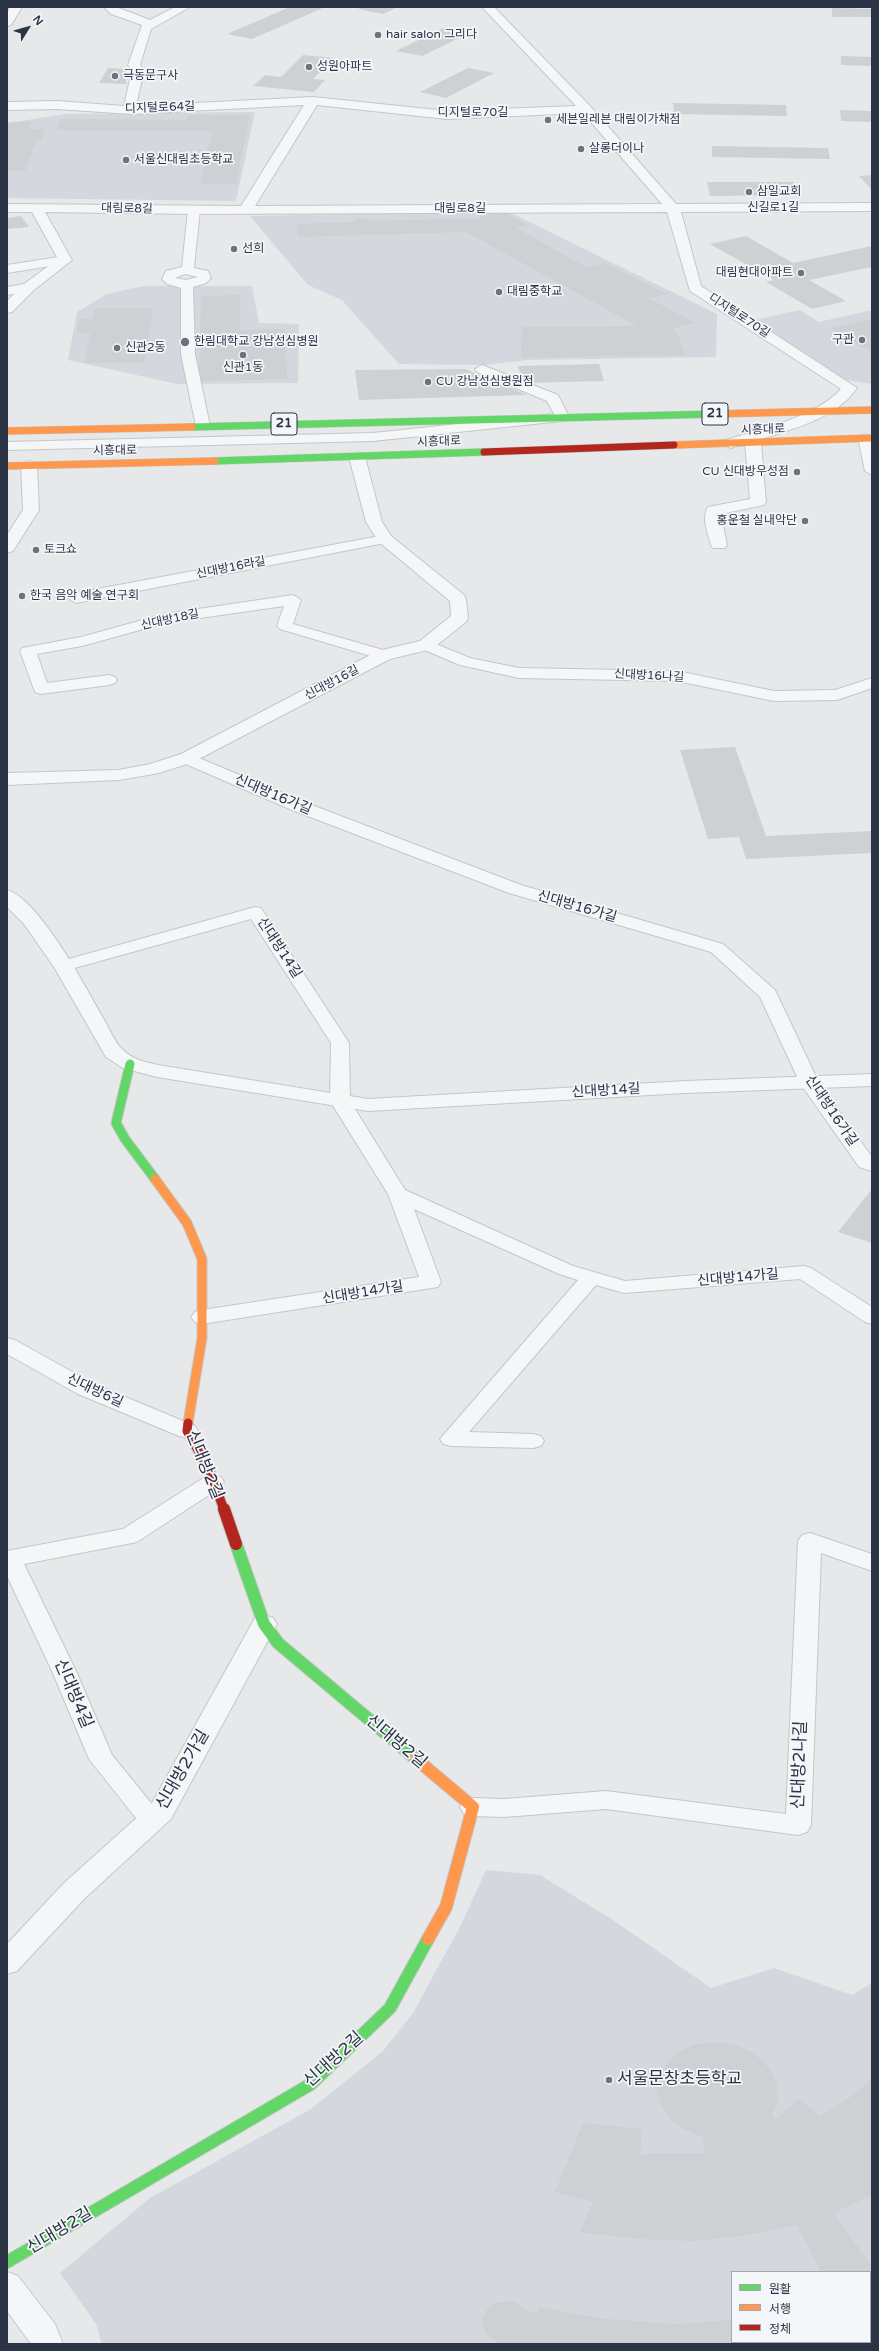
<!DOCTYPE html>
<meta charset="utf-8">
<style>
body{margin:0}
#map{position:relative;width:879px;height:2351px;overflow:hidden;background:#e6e8ea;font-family:"Varela Round","Noto Sans KR",sans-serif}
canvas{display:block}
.frame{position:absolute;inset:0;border:8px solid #2b3445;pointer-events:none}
.legend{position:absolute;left:731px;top:2271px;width:140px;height:72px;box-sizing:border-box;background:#f4f6f9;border:1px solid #a4a8b1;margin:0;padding:5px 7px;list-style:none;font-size:12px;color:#2b3445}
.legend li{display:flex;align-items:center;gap:8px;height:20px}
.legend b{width:20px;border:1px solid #a4a8b1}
.north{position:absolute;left:8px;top:8px;width:40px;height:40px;-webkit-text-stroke:3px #f4f6f9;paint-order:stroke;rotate:53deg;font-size:11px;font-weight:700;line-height:16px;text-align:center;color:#2b3445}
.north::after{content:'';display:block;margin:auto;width:14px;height:18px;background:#2b3445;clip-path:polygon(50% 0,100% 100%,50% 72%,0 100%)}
</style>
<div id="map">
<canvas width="879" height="2351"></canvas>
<div class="frame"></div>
<ul class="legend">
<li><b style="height:5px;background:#63d668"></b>원활</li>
<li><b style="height:5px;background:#ff974d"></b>서행</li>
<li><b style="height:5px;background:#b3261e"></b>정체</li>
</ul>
<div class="north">N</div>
</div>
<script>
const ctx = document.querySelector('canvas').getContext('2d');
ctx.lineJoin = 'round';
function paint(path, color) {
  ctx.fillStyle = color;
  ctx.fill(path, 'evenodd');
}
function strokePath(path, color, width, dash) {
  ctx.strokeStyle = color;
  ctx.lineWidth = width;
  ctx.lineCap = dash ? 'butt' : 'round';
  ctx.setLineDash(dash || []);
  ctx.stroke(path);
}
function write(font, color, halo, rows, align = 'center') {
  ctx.font = font + ' "Varela Round","Noto Sans KR",sans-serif';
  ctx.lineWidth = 3.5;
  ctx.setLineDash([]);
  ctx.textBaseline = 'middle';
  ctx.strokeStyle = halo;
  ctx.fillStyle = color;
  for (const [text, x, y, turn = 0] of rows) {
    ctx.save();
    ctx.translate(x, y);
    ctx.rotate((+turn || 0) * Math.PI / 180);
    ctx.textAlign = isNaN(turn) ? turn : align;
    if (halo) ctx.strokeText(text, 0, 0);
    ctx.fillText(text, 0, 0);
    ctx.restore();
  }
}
const built = new Path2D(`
 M255,112L236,201L7,198V123L67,114Z
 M507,211L717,314L716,357L528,360L485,365L399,364L342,300L308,285L250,216Z
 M144,286H252L259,323L299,324L298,383L177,384L68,360L77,312L107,294Z
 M800,310L819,322L872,310V384L832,378L755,320Z
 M486,1870L540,1875L613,1920L711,1988L774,1968L852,1995L872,1983V2344H102L96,2324L60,2273L150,2198L311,2109L383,2051L413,2013L461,1925ZM732,2272H870V2342H732Z`);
const building = new Path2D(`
 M290,7H325L252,39L227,34Z
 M363,7H398L383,14L358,9Z
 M832,8L872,9V17H832Z
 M443,28L469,33L422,56L396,51Z
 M303,55L334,58L313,79L325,80L314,92L253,86L265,75L281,77Z
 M841,56L872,57V66L841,65Z
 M108,68L126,69V84L99,83Z
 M468,68L494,73L446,98L420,92Z
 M673,103L786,105L787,116L674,114Z
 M840,110L872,111V122L841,121Z
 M188,115H250L236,184H200L212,131L57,130L61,119L187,120Z
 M32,121L29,129H45L42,140H36L25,171H7V123Z
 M712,146L828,148L830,159L712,157Z
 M872,175V190L859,176Z
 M707,182H794L796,188H789L791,195L710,196Z
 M503,212L527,225L516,228L588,268L605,263L667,294L649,298L695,323L671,329L677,332L685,355L521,358L522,327L637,326L466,232L298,237L296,224L355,222L354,219H369L370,221L478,218Z
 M21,216L29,227L7,229V218Z
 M746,236L793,263L872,246V267L809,280L846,301L812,309L766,282L774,280L710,244Z
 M240,295V330L285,329L287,379L199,381L201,296Z
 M96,308H153L144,362L85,363L90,333H76L79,319H93Z
 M872,319V352L831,328Z
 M599,364L604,381L523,383L518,366Z
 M465,369L527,395L359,400L355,370Z
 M735,747L766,836L872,831V853L746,859L739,837L708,839L680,750Z
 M872,1189V1243L838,1232Z
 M712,2042L731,2044L748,2050L762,2060L771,2071L777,2085L778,2101L772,2116L776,2119L798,2099L821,2116L855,2094L872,2078V2195L833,2213L872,2266V2344H500L486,2334L482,2325L483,2316L489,2307L498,2302H515L529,2312L537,2313L538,2307L607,2319L677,2324L732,2320V2342H870V2272H821L797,2225L743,2236L694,2241L637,2239L580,2232L593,2202L555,2192L583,2123L642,2129L640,2154L705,2153L703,2137L685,2130L672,2120L662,2107L657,2091L659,2076L667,2063L678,2052L694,2045Z`);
const lane = new Path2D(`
 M194,206L200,210L194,268L208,271L211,278L206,283L193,287L195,354L210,426L203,430L196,426L181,354V288L167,284L162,279L166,271L182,267L188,210ZM185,274L198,277L186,280L175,278Z
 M65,256L69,257L71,260L69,263L7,273V265Z
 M29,283L33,284L35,287L33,290L7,295V287Z
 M482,365L558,395L569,417L562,421L373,441L7,450V442L373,433L554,414L547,401L477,372L475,369Z
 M865,434L872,438V475L865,471L858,438Z
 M385,535L390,536L392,539L390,542L76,603L68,598L76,593Z
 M293,595L301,600L293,624L390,652L392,655L390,658L384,660L280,629L277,626L284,606L165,623L82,646L37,654L47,683L109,675L115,677L117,680L115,683L109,685L41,694L35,692L20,651L22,648L81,637L164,614Z
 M426,640L470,658L519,668L677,671L774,691L835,690L872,678V688L837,700L774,701L677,681L519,678L460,665L420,648L418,645L420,642Z
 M187,753L304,802L521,885L723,944L775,990L819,1083L872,1157V1171L859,1167L800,1083L760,997L711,952L509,893L292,810L181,762L179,758L181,754Z
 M255,907L261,908L349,1043L350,1101L405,1190L573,1266L625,1281L804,1266L811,1268L872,1307V1324L865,1322L800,1279L624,1293L596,1285L469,1432L533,1434L541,1436L544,1441L541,1446L533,1448L451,1446L443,1444L440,1439L578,1280L559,1274L414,1209L441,1282L438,1287L202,1324L195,1322L191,1317L195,1312L202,1310L419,1277L388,1194L330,1101L331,1043L251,919L64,971L58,970L55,966L58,962Z
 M7,1338L15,1340L94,1384L195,1426L198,1431L195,1436L187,1438L179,1436L78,1394L7,1354Z
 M213,1475L221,1477L224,1482L221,1487L137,1542L24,1564L76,1671L112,1755L165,1820L161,1827L152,1829L143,1827L89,1759L52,1671L7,1576V1551L123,1529L205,1477Z
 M810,1533L872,1554V1571L821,1553L811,1825L807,1832L798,1835L606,1809L504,1817L473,1816L464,1814L460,1807L464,1800L473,1798L504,1799L606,1791L786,1814L798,1541L802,1535Z`);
const street = new Path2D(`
 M10,7H22L11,25L7,26V13Z
 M104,7H116L150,20L175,7H190L151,29L140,65L144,70L136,106L313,97L447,111L576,106L482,7H494L590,106L676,204L872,203V211L681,212L701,286L857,388C836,419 792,429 758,440L761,443L766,502L764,505L721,514L727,545L725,548H713L711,545C708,533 701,518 708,507L750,499L745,443L731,448L726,446L723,443L726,440C761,429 816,417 841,389L690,291L667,212L194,214L45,212L72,260L34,290L12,312L7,313V301L24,284L58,259L32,212H7V204L241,206L304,105L131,114L57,109L7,110V102L57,101L124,106L132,70L128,65L142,25L111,14ZM317,105L447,119L583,113L662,204L255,206Z
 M357,452L365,457L382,522L391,536L464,595L466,599L468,618L466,622L432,649L390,659L193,762L159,773L119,780L7,785V773L119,770L150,764L181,754L378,651L420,641L451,616L450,601L379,542L366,522L349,457Z
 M29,461L34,463L37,466L39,510L13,551L7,553V535L23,510L21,466L24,463Z
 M7,890C38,898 87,989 103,1018C109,1027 114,1042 122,1049C131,1059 145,1062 158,1065L368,1099L686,1081L872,1074V1086L686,1093L368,1111L157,1077L123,1068L106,1057L54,967L24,924L7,907Z
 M264,1615L273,1618L277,1624L171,1819L84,1899L17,1971L7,1974V1944L64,1883L151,1805L255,1618Z
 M7,2272L18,2276L55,2324L63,2344H31L7,2311Z`);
const fastFar2 = new Path2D(`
 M192,427L714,414
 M215,461L484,452`);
const fastFar1 = new Path2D(`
 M130,1064L116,1123L125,1139L155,1179`);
const fast = new Path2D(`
 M236,1544L264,1624L278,1643L416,1759
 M7,2262L311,2084L390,2008L428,1939`);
const slowFar2 = new Path2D(`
 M714,414L872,410
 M7,431L192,427
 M674,445L872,438
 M7,466L215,461`);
const slowFar1 = new Path2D(`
 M155,1179L187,1223L202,1259V1338L188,1423`);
const slow = new Path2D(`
 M416,1759L473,1807L446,1907L428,1939`);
const jamFar2 = new Path2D(`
 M484,452L674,445`);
const jamFar1 = new Path2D(`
 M188,1423L187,1431L210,1471L224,1510`);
const jam = new Path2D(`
 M224,1509L236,1544`);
const markers = [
 [378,35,4,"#6c737f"],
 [309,67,4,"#6c737f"],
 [115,76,4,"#6c737f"],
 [548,120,4,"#6c737f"],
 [581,149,4,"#6c737f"],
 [126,160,4,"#6c737f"],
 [749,192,4,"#6c737f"],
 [234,249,4,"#6c737f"],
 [801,273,4,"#6c737f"],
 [499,292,4,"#6c737f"],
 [862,340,4,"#6c737f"],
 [185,342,5,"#6c737f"],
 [117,348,4,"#6c737f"],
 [243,355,4,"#6c737f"],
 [428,382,4,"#6c737f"],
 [797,472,4,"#6c737f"],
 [805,521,4,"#6c737f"],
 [36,550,4,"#6c737f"],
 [22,596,4,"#6c737f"],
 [609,2080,4,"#6c737f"]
];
const farPoinames = [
 ["hair salon 그리다",386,35],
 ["성원아파트",317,67],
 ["극동문구사",123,76],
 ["세븐일레븐 대림이가채점",556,120],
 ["살롱더이나",589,149],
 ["서울신대림초등학교",134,160],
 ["삼일교회",757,192],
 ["선희",242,249],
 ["대림현대아파트",793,273,"right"],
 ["대림중학교",507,292],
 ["구관",854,340,"right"],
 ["한림대학교 강남성심병원",194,342],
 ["신관2동",125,348],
 ["신관1동",243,368,"center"],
 ["CU 강남성심병원점",436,382],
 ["CU 신대방우성점",789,472,"right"],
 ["홍운철 실내악단",797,521,"right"],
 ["토크쇼",44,550],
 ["한국 음악 예술 연구회",30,596]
];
const farStreetnames = [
 ["디지털로64길",160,108,-2],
 ["디지털로70길",473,113],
 ["신길로1길",773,208],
 ["대림로8길",127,209,1],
 ["대림로8길",460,209],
 ["디지털로70길",739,316,33],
 ["시흥대로",763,430,-2],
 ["시흥대로",439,442,-2],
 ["시흥대로",115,451,-1],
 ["신대방16라길",231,568,-11],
 ["신대방18길",170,620,-12],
 ["신대방16나길",649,676,3],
 ["신대방16길",332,683,-28]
];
const shields = [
 [715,414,26],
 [284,424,26]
];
const shieldNames = [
 ["21",715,414],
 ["21",284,424]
];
const streetNames = [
 ["신대방16가길",273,795,23],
 ["신대방16가길",577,907,16],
 ["신대방14길",279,948,57],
 ["신대방14길",606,1091,-3],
 ["신대방16가길",831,1111,56],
 ["신대방14가길",738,1278,-5],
 ["신대방14가길",363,1293,-9],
 ["신대방6길",95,1391,25]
];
const nearStreetnames = [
 ["신대방2길",204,1465,68],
 ["신대방4길",73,1694,67],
 ["신대방2길",396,1742,40],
 ["신대방2나길",800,1765,-88],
 ["신대방2가길",183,1770,-60],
 ["신대방2길",334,2060,-42],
 ["신대방2길",60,2231,-31]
];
const nearPoinames = [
 ["서울문창초등학교",617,2080]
];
paint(built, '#d4d7dd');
paint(building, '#ced0d3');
strokePath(lane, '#c4c6c8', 2);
strokePath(street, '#c4c6c8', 2);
strokePath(fastFar2, '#c4c6c8', 8);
strokePath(fastFar1, '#c4c6c8', 11);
strokePath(fast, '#c4c6c8', 14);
strokePath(slowFar2, '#c4c6c8', 8);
strokePath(slowFar1, '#c4c6c8', 11);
strokePath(slow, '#c4c6c8', 14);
strokePath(jamFar2, '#c4c6c8', 8);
strokePath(jamFar1, '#c4c6c8', 11);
strokePath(jam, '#c4c6c8', 14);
paint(lane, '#f5f6f7');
paint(street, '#f5f6f7');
strokePath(fastFar2, '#63d668', 7);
strokePath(fastFar1, '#63d668', 9);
strokePath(fast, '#63d668', 12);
strokePath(slowFar2, '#ff974d', 7);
strokePath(slowFar1, '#ff974d', 9);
strokePath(slow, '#ff974d', 12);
strokePath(jamFar2, '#b3261e', 7);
strokePath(jamFar1, '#b3261e', 9);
strokePath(jam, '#b3261e', 12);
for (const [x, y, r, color] of markers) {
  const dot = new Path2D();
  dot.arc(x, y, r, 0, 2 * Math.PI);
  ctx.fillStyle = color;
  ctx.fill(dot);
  strokePath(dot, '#f4f6f9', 1.5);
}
write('12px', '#2b3445', '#f4f6f9', farPoinames, 'left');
write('12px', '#2b3445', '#f4f6f9', farStreetnames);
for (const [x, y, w] of shields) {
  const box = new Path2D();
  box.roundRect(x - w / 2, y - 11, w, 22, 3);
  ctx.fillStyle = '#f4f6f9';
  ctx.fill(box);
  strokePath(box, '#2b3445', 1);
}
write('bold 13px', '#2b3445', null, shieldNames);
write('14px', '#2b3445', '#f4f6f9', streetNames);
write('17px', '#2b3445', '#f4f6f9', nearStreetnames);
write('17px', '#2b3445', '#f4f6f9', nearPoinames, 'left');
</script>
